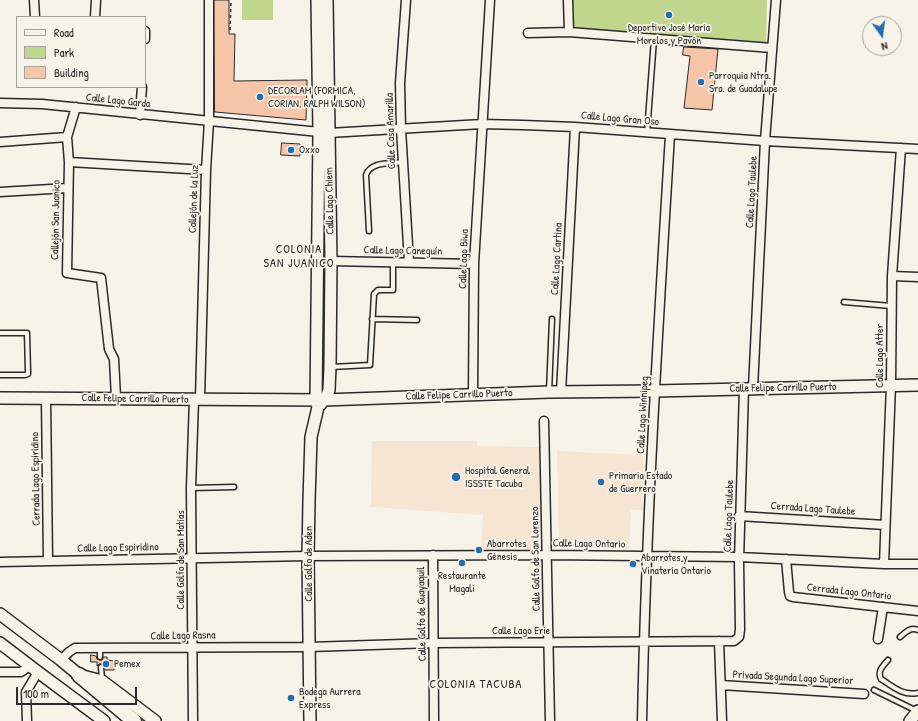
<!DOCTYPE html>
<meta charset="utf-8">
<style>
body{margin:0}
#map{position:relative;width:918px;height:721px;overflow:hidden;background:#f7f3e8;font-family:"Patrick Hand",sans-serif}
canvas{display:block}
.legend{position:absolute;left:16px;top:16px;width:130px;height:72px;box-sizing:border-box;background:#f7f3e8;border:1px solid #a5a39c;margin:0;padding:5px 7px;list-style:none;font-size:12px;color:#2b2b2b}
.legend li{display:flex;align-items:center;gap:8px;height:20px}
.legend b{width:20px;border:1px solid #a5a39c}
.north{position:absolute;left:862px;top:16px;width:40px;height:40px;box-sizing:border-box;background:#f7f3e8;border:1px solid #a5a39c;border-radius:50%;rotate:166deg;font-size:11px;font-weight:700;line-height:16px;text-align:center;color:#2b2b2b}
.north::after{content:'';display:block;margin:auto;width:14px;height:18px;background:#1f6fb2;clip-path:polygon(50% 0,100% 100%,50% 72%,0 100%)}
.scale{position:absolute;left:16px;top:687px;width:121px;height:18px;box-sizing:border-box;border:2px solid #2b2b2b;border-top:0;padding-left:5px;font-size:12px;line-height:14px;white-space:nowrap;color:#2b2b2b;-webkit-text-stroke:3px #f7f3e8;paint-order:stroke}
</style>
<div id="map">
<canvas width="918" height="721"></canvas>
<ul class="legend">
<li><b style="height:5px;background:#f7f3e8"></b>Road</li>
<li><b style="height:11px;background:#c0d68c"></b>Park</li>
<li><b style="height:11px;background:#f6c4a6"></b>Building</li>
</ul>
<div class="north">N</div>
<div class="scale">100 m</div>
</div>
<script>
const ctx = document.querySelector('canvas').getContext('2d');
ctx.lineJoin = 'round';
function paint(path, color) {
  ctx.fillStyle = color;
  ctx.fill(path, 'evenodd');
}
function strokePath(path, color, width, dash) {
  ctx.strokeStyle = color;
  ctx.lineWidth = width;
  ctx.lineCap = dash ? 'butt' : 'round';
  ctx.setLineDash(dash || []);
  ctx.stroke(path);
}
function write(font, color, halo, rows, align = 'center') {
  ctx.font = font + ' "Patrick Hand",sans-serif';
  ctx.lineWidth = 3.5;
  ctx.setLineDash([]);
  ctx.textBaseline = 'middle';
  ctx.strokeStyle = halo;
  ctx.fillStyle = color;
  for (const [text, x, y, turn = 0] of rows) {
    ctx.save();
    ctx.translate(x, y);
    ctx.rotate((+turn || 0) * Math.PI / 180);
    ctx.textAlign = isNaN(turn) ? turn : align;
    if (halo) ctx.strokeText(text, 0, 0);
    ctx.fillText(text, 0, 0);
    ctx.restore();
  }
}
const built = new Path2D(`
 M372,441H477V446L541,447L544,551H481L483,515L371,507Z
 M557,451L643,455V510H631L629,549L559,546Z`);
const green = new Path2D(`
 M242,0H273V20H242Z
 M570,0H767L766,46L572,31Z`);
const building = new Path2D(`
 M214,0H229V34H235L234,81L307,80L306,120L215,112Z
 M684,47L718,49L712,110L684,108L690,56L683,55Z
 M282,143L300,144V156L281,155Z
 M91,655L96,656L97,659L100,660H102L103,657H107V660L115,661L114,670H105V667L102,664H99L97,666V662H91Z`);
const path = new Path2D(`
 M230,30L231,0`);
const lane = new Path2D(`
 M647,133L654,39
 M369,231L366,175C371,161 391,164 403,162
 M844,302L891,306
 M372,319L417,320
 M0,333H27L28,372V374L25,375H0
 M331,367L370,365L374,294L378,290H393V262
 M549,392L552,319
 M191,488L234,487
 M900,637C906,632 910,627 918,630
 M100,648V657
 M888,660C883,666 877,671 881,679C893,687 903,696 918,693
 M101,667L102,680
 M874,690L917,711`);
const street = new Path2D(`
 M34,0L35,17
 M406,0L400,83L401,129L409,262
 M568,0L569,32
 M95,17L96,0
 M528,33L569,32L772,48
 M145,39V31
 M0,103L42,104L329,133L482,124L523,125L575,127L765,141L918,149
 M76,107L67,137L69,162L67,273L101,278L109,349L114,359L116,398
 M140,115L142,87
 M0,142L67,137
 M69,162L206,170
 M0,192L68,188
 M331,261L474,264
 M892,276L918,277
 M753,388L765,141L776,0
 M561,392L575,127
 M473,394L474,264L490,0
 M46,398L48,561
 M200,399L206,170L209,121V0
 M544,421L550,721
 M739,516L885,525
 M433,555L434,721
 M786,559L789,592L790,596L793,597L918,611
 M0,562L308,556L548,555L739,557L884,564H918
 M884,564L891,385L892,276L901,148
 M878,639L883,607
 M719,641L722,721
 M61,660L69,652L75,648L309,647L434,643L734,641L739,637L740,630L739,561L744,388
 M0,672H21L30,666
 M721,685L864,694
 M27,721L26,692L38,672
 M193,721L191,488L194,399
 M642,721C646,525 658,330 670,135`);
const secondary = new Path2D(`
 M0,398L324,400L549,392L655,391L918,385
 M320,405L327,395L329,390L330,367L331,261L327,0
 M0,614L61,660L79,675L102,681L155,721
 M0,643L38,672L104,721
 M310,721L308,556L309,501L311,437L318,407L316,400L319,132L317,0
 M910,721L918,711`);
const highway = new Path2D(`
 M79,675L134,721`);
const markers = [
 [669,15,4,"#1f6fb2"],
 [701,82,4,"#1f6fb2"],
 [260,97,4,"#1f6fb2"],
 [291,150,4,"#1f6fb2"],
 [456,477,5,"#1f6fb2"],
 [601,482,4,"#1f6fb2"],
 [479,550,4,"#1f6fb2"],
 [462,563,4,"#1f6fb2"],
 [633,564,4,"#1f6fb2"],
 [106,664,4,"#1f6fb2"],
 [291,698,4,"#1f6fb2"]
];
const poiNames = [
 ["Deportivo José María",669,28,"center"],
 ["Morelos y Pavón",669,41,"center"],
 ["Parroquia Ntra.",709,76],
 ["Sra. de Guadalupe",709,89],
 ["DECORLAM (FORMICA,",268,91],
 ["CORIAN, RALPH WILSON)",268,104],
 ["Oxxo",299,150],
 ["Hospital General",465,471],
 ["ISSSTE Tacuba",465,484],
 ["Primaria Estado",609,476],
 ["de Guerrero",609,489],
 ["Abarrotes",487,544],
 ["Génesis",487,557],
 ["Abarrotes y",641,558],
 ["Vinatería Ontario",641,571],
 ["Restaurante",462,576,"center"],
 ["Magali",462,589,"center"],
 ["Pemex",114,664],
 ["Bodega Aurrera",299,692],
 ["Express",299,705]
];
const streetNames = [
 ["Calle Lago Garda",118,101,6],
 ["Calle Lago Gran Oso",620,119,5],
 ["Calle Casa Amarilla",391,131,-92],
 ["Calle Lago Taulebe",752,192,-87],
 ["Callejón de la Luz",194,199,-88],
 ["Calle Lago Chiem",330,201,-91],
 ["Callejón San Juanico",56,220,-89],
 ["Calle Lago Caneguín",403,251,1],
 ["Calle Lago Biwa",464,259,-88],
 ["Calle Lago Cartina",557,259,-87],
 ["Calle Lago Atter",880,356,-90],
 ["Calle Felipe Carrillo Puerto",783,388,-1],
 ["Calle Felipe Carrillo Puerto",459,395,-2],
 ["Calle Felipe Carrillo Puerto",135,399,1],
 ["Calle Lago Winnipeg",643,415,-87],
 ["Cerrada Lago Espiridino",36,479,-91],
 ["Cerrada Lago Taulebe",813,509,4],
 ["Calle Lago Taulebe",729,516,-88],
 ["Calle Lago Ontario",589,544,1],
 ["Calle Lago Espiridino",118,548,-1],
 ["Calle Golfo de San Lorenzo",536,559,-91],
 ["Calle Golfo de San Matías",181,560,-90],
 ["Calle Golfo de Aden",309,564,-90],
 ["Cerrada Lago Ontario",849,592,6],
 ["Calle Golfo de Guayaquil",422,614,-91],
 ["Calle Lago Erie",521,631],
 ["Calle Lago Rasna",183,636,-1],
 ["Privada Segunda Lago Superior",793,678,3]
];
const neighbourhoodNames = [
 ["COLONIA",299,250],
 ["SAN JUANICO",299,264],
 ["COLONIA TACUBA",476,685]
];
paint(built, '#f7e5d4');
paint(green, '#c0d68c');
paint(building, '#f6c4a6');
strokePath(building, '#2b2b2b', 1);
strokePath(lane, '#2b2b2b', 7);
strokePath(street, '#2b2b2b', 11);
strokePath(secondary, '#2b2b2b', 14);
strokePath(highway, '#2b2b2b', 17);
strokePath(path, '#2b2b2b', 1.5, [3, 3]);
strokePath(lane, '#f7f3e8', 4);
strokePath(street, '#f7f3e8', 8);
strokePath(secondary, '#f7f3e8', 11);
strokePath(highway, '#f7f3e8', 14);
for (const [x, y, r, color] of markers) {
  const dot = new Path2D();
  dot.arc(x, y, r, 0, 2 * Math.PI);
  ctx.fillStyle = color;
  ctx.fill(dot);
  strokePath(dot, '#f7f3e8', 1.5);
}
write('11px', '#2b2b2b', '#f7f3e8', poiNames, 'left');
write('11px', '#2b2b2b', '#f7f3e8', streetNames);
ctx.letterSpacing = '1px';
write('12px', '#2b2b2b', '#f7f3e8', neighbourhoodNames);
ctx.letterSpacing = '0px';
</script>
